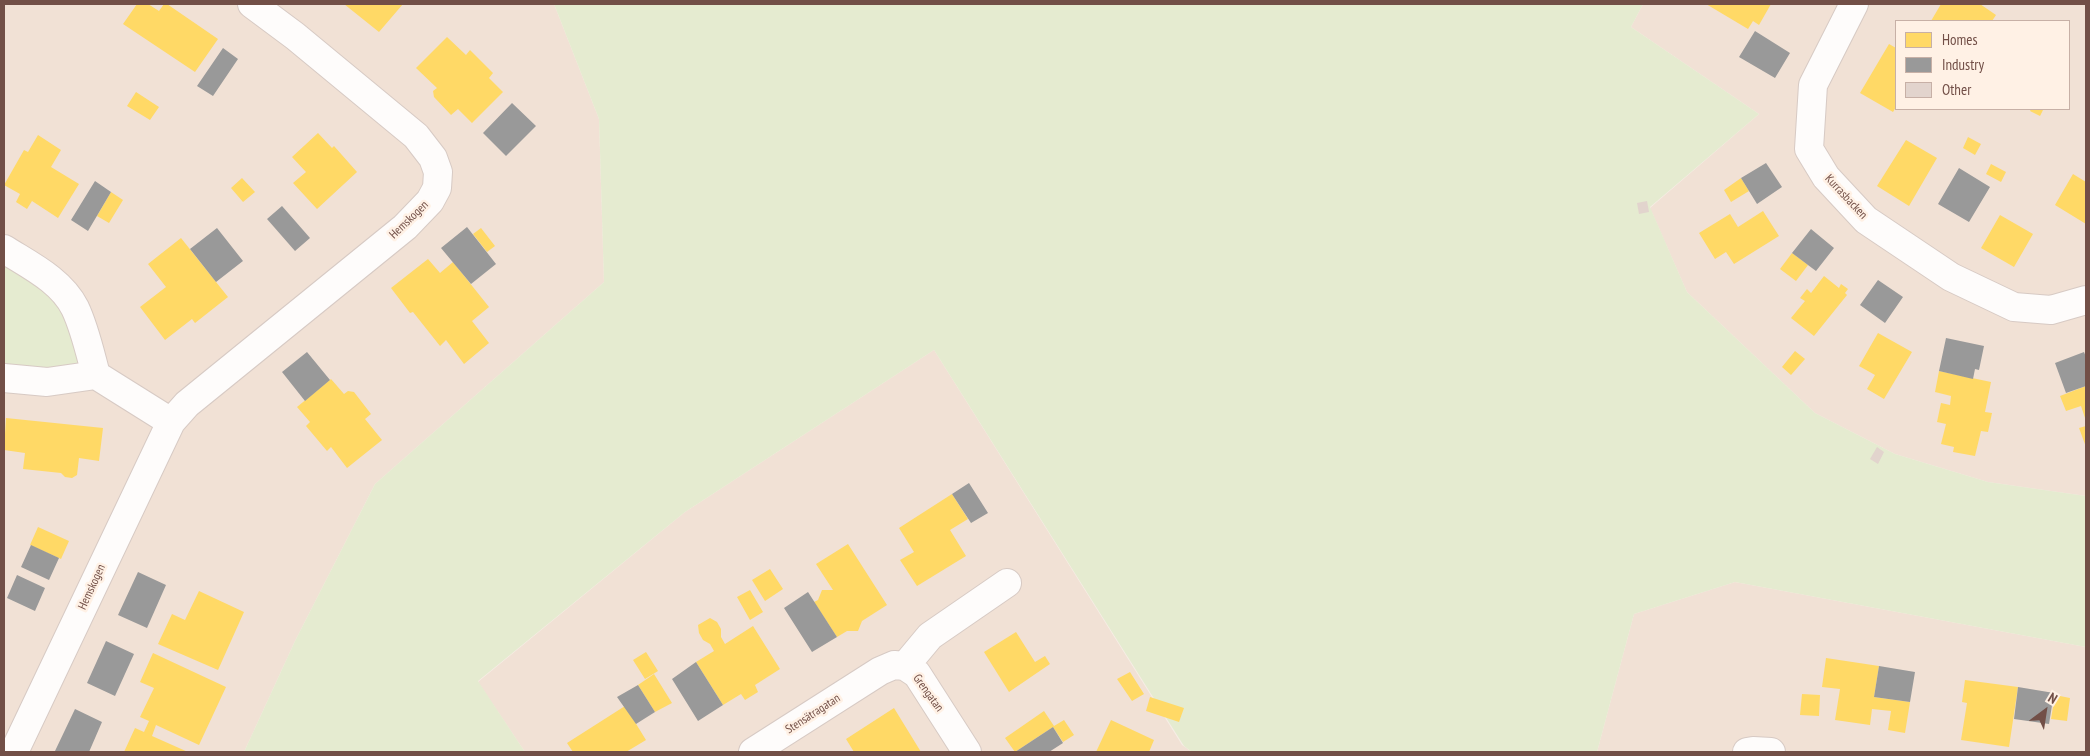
<!DOCTYPE html>
<meta charset="utf-8">
<style>
body{margin:0}
#map{position:relative;width:2090px;height:756px;overflow:hidden;background:#f6ede5;font-family:"PT Sans Narrow",sans-serif}
canvas{display:block}
.frame{position:absolute;inset:0;border:5px solid #724f47;pointer-events:none}
.legend{position:absolute;left:1895px;top:20px;width:175px;height:90px;box-sizing:border-box;background:#fff1e5;border:1px solid #c7b0a6;margin:0;padding:6px 9px;list-style:none;font-size:15px;color:#724f47}
.legend li{display:flex;align-items:center;gap:10px;height:25px}
.legend b{width:25px;border:1px solid #c7b0a6}
.north{position:absolute;left:2020px;top:686px;width:50px;height:50px;-webkit-text-stroke:4px #fff1e5;paint-order:stroke;rotate:31deg;font-size:14px;font-weight:700;line-height:20px;text-align:center;color:#724f47}
.north::after{content:'';display:block;margin:auto;width:18px;height:22px;background:#724f47;clip-path:polygon(50% 0,100% 100%,50% 72%,0 100%)}
</style>
<div id="map">
<canvas width="2090" height="756"></canvas>
<div class="frame"></div>
<ul class="legend">
<li><b style="height:14px;background:#ffd966"></b>Homes</li>
<li><b style="height:14px;background:#999"></b>Industry</li>
<li><b style="height:14px;background:#e2d4cd"></b>Other</li>
</ul>
<div class="north">N</div>
</div>
<script>
const ctx = document.querySelector('canvas').getContext('2d');
ctx.lineJoin = 'round';
function paint(path, color) {
  ctx.fillStyle = color;
  ctx.fill(path, 'evenodd');
}
function strokePath(path, color, width, dash) {
  ctx.strokeStyle = color;
  ctx.lineWidth = width;
  ctx.lineCap = dash ? 'butt' : 'round';
  ctx.setLineDash(dash || []);
  ctx.stroke(path);
}
function write(font, color, halo, rows, align = 'center') {
  ctx.font = font + ' "PT Sans Narrow",sans-serif';
  ctx.lineWidth = 5;
  ctx.setLineDash([]);
  ctx.textBaseline = 'middle';
  ctx.strokeStyle = halo;
  ctx.fillStyle = color;
  for (const [text, x, y, turn = 0] of rows) {
    ctx.save();
    ctx.translate(x, y);
    ctx.rotate((+turn || 0) * Math.PI / 180);
    ctx.textAlign = isNaN(turn) ? turn : align;
    if (halo) ctx.strokeText(text, 0, 0);
    ctx.fillText(text, 0, 0);
    ctx.restore();
  }
}
const residential = new Path2D(`
 M4,4H554L599,119L604,282L375,484L295,641L244,752H4Z
 M1643,4H2086V496L1988,482L1895,454L1815,413L1687,292L1650,208L1759,114L1631,27ZM1896,21H2069V109H1896Z
 M934,350L1182,745L1192,752H525L478,682L685,512Z
 M1735,582L2086,647V752H1597L1634,614Z`);
const green = new Path2D(`
 M554,4H1643L1631,27L1759,114L1650,207L1687,292L1815,413L1895,454L1988,482L2086,496V647L1735,582L1634,614L1597,752H1192L1184,746L934,350L685,512L478,681L525,752H244L295,641L375,484L604,282L599,119Z
 M4,249L42,272L96,375L4,378Z`);
const homes = new Path2D(`
 M137,4H148L159,11L164,4H167L218,39L195,72L123,24Z
 M344,4H403L379,32Z
 M1706,4H1771L1759,25L1753,21L1748,29Z
 M1941,4H1980L1996,15L1992,21H1931Z
 M447,37L466,55L470,50L493,73L489,78L503,92L472,123L458,109L451,115L434,97L433,91L437,88L416,68Z
 M1889,44L1896,48V107L1893,112L1860,93Z
 M136,92L159,107L150,120L127,106Z
 M2031,109H2041L2043,110L2040,116L2030,111Z
 M318,133L332,148L334,146L357,172L317,209L293,183L306,172L292,157Z
 M38,135L61,150L51,167L79,184L58,218L32,201L27,209L16,202L20,194L4,185L24,150L28,152Z
 M1968,137L1981,144L1975,155L1963,148Z
 M1906,140L1937,158L1909,206L1877,186Z
 M1991,164L2006,172L2001,182L1986,174Z
 M2073,174L2086,182V224L2055,205Z
 M242,178L255,192L243,202L231,188Z
 M1741,178L1749,191L1731,202L1724,190Z
 M111,192L123,200L109,223L97,216Z
 M1763,211L1779,236L1734,264L1726,252L1715,259L1699,233L1730,214L1738,227Z
 M2000,215L2033,234L2014,267L1981,248Z
 M481,228L495,246L487,252L473,234Z
 M181,238L228,297L195,323L192,319L165,340L140,307L166,287L148,264Z
 M1792,253L1808,265L1796,281L1780,269Z
 M428,259L440,273L453,262L489,307L472,321L489,343L464,364L446,340L440,346L413,312L410,313L391,288Z
 M1824,276L1839,288L1841,284L1848,289L1845,293L1847,295L1814,336L1791,318L1805,301L1800,298L1807,289L1811,293Z
 M1878,333L1912,352L1884,399L1867,389L1875,375L1859,366Z
 M1795,351L1805,359L1791,375L1782,367Z
 M1939,371L1991,382L1985,412L1992,413L1988,432L1981,431L1975,456L1953,452L1954,447L1941,444L1946,424L1937,422L1941,403L1950,405L1951,396L1935,392Z
 M331,379L344,394L348,391L354,392L371,414L365,419L382,440L347,468L331,447L327,451L306,426L310,422L297,407Z
 M2086,386V421L2081,406L2066,411L2060,396Z
 M6,418L103,428L99,461L79,458L77,475L72,478L65,477L61,473L23,469L25,453L4,450Z
 M2086,426V447L2079,428Z
 M952,494L968,519L950,530L966,556L917,586L900,560L914,552L899,528Z
 M38,527L69,541L61,559L30,545Z
 M848,544L887,605L862,621L858,631H847L837,637L814,602L818,600L822,590H833L816,564Z
 M770,569L783,589L765,601L752,580Z
 M750,590L763,612L750,620L737,597Z
 M199,591L244,612L218,670L158,644L172,614L185,620Z
 M710,618L717,622L721,629V637L725,644L753,626L780,669L755,685L758,692L745,700L741,694L723,705L696,662L714,651L710,644L703,640L699,633L698,625Z
 M1016,632L1035,662L1045,656L1050,664L1009,692L984,652Z
 M646,652L658,671L645,679L633,660Z
 M153,653L226,687L199,745L156,725L152,736L188,752H124L135,728L144,732L149,721L140,717L154,688L140,682Z
 M1826,658L1879,666L1874,697L1910,702L1905,733L1888,730L1891,711L1872,709L1870,725L1835,720L1840,689L1822,687Z
 M1130,672L1144,694L1132,701L1117,679Z
 M654,674L672,703L655,712L638,685Z
 M1965,680L2018,687L2009,747L1961,740L1967,703L1962,702Z
 M1802,694L1820,695L1819,716L1800,715Z
 M2055,695L2070,698L2067,721L2051,719Z
 M1150,697L1184,708L1179,722L1146,711Z
 M625,706L646,740L626,752H573L567,743Z
 M894,708L921,752H854L846,739Z
 M1044,711L1054,726L1064,720L1074,735L1063,742L1053,727L1015,752L1005,738Z
 M1111,720L1154,740L1149,752H1096Z`);
const industry = new Path2D(`
 M1755,31L1790,53L1775,78L1739,57Z
 M223,48L238,59L213,96L197,86Z
 M512,103L536,126L506,156L483,133Z
 M1766,163L1782,187L1757,204L1741,178Z
 M1959,168L1990,187L1969,222L1938,204Z
 M95,181L111,192L88,231L71,220Z
 M282,206L310,238L295,251L267,219Z
 M467,227L496,264L471,284L441,248Z
 M217,228L243,261L216,282L190,249Z
 M1811,229L1834,248L1816,271L1792,253Z
 M1878,280L1903,297L1885,323L1860,305Z
 M1946,338L1984,346L1979,370L1975,369L1973,379L1939,371Z
 M307,352L330,380L305,401L282,372Z
 M2084,352L2086,357V386L2066,393L2055,363Z
 M969,483L988,513L971,523L952,494Z
 M31,545L59,558L49,580L21,567Z
 M138,572L166,585L147,628L118,615Z
 M17,575L45,588L35,611L7,598Z
 M808,592L837,637L812,652L784,608Z
 M106,641L134,654L115,696L87,683Z
 M696,662L723,705L698,721L672,679Z
 M1879,666L1915,672L1910,702L1874,697Z
 M638,685L655,712L636,724L617,697Z
 M2018,687L2054,693L2049,724L2014,719Z
 M75,709L102,722L89,752H57L55,751Z
 M1053,727L1063,743L1049,752H1015Z`);
const building = new Path2D(`
 M1647,201L1649,212L1639,214L1637,203Z
 M1877,447L1884,452L1878,464L1870,459Z`);
const street = new Path2D(`
 M1854,4L1813,85L1809,149L1826,177L1866,220L1951,277L2014,307L2051,310L2086,300
 M4,249C29,265 61,280 75,308C85,329 90,353 96,375
 M4,378L47,382L96,375L171,422
 M905,666L930,636L1007,583
 M14,752L171,422L187,404L405,227L430,201L437,188L438,172L433,158L416,136L295,36L252,4
 M753,752L880,671L894,665L905,666L917,674L967,752
 M1747,752L1753,751L1771,752`);
const streetNames = [
 ["Kurrasbacken",1846,197,47],
 ["Hemskogen",409,220,-44],
 ["Hemskogen",92,587,-65],
 ["Grengatan",928,693,54],
 ["Stensätragatan",813,714,-33]
];
paint(residential, '#f1e1d5');
paint(green, '#e5ebd0');
paint(homes, '#ffd966');
paint(industry, '#999');
paint(building, '#e2d4cd');
strokePath(street, '#d7cac4', 30);
strokePath(street, '#fefcfb', 28);
write('12px', '#724f47', '#fff1e5', streetNames);
</script>
